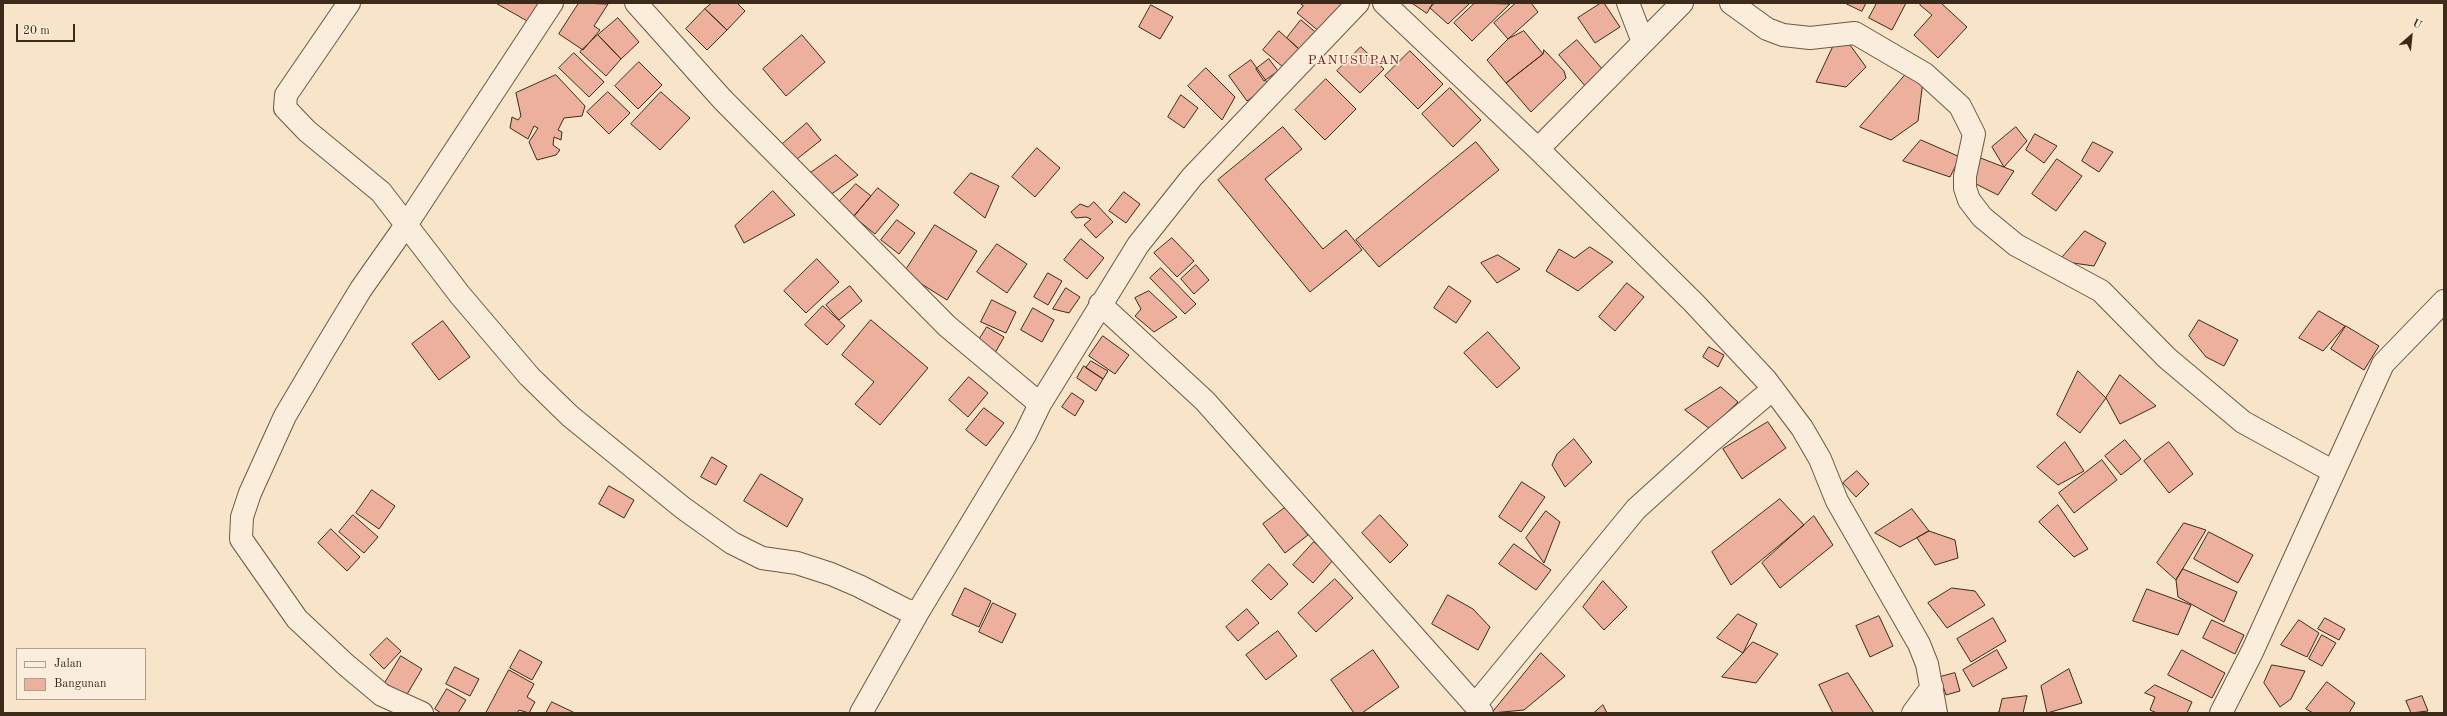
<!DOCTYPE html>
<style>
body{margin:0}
#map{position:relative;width:2447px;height:716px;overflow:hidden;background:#f8e4c8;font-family:"Old Standard TT",serif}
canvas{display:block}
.frame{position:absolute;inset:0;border:4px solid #3d2b1a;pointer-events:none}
.legend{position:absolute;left:16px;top:648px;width:130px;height:52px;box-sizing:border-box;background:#faeddb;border:1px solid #ae9f8e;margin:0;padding:5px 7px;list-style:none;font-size:12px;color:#3d2b1a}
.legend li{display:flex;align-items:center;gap:8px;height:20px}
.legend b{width:20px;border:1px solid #ae9f8e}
.north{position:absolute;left:2391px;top:16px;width:40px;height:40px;-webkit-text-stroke:3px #faeddb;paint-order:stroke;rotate:27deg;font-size:11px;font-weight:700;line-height:16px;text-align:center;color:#3d2b1a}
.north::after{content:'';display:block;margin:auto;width:14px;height:18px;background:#3d2b1a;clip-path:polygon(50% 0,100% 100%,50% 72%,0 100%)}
.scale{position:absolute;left:16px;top:24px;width:59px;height:18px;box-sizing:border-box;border:2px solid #3d2b1a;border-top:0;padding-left:5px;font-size:12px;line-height:14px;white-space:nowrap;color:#3d2b1a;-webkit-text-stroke:3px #faeddb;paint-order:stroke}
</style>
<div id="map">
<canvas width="2447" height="716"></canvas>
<div class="frame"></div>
<ul class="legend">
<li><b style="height:5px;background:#faeddb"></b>Jalan</li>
<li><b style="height:11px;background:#ecb09d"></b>Bangunan</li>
</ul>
<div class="north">U</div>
<div class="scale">20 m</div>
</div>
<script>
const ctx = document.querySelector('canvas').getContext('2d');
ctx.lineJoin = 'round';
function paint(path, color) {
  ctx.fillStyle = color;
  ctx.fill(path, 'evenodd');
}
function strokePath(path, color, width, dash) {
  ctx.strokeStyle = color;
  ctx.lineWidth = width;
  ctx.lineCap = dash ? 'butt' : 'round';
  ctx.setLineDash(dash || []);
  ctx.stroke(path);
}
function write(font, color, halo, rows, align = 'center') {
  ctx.font = font + ' "Old Standard TT",serif';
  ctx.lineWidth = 3.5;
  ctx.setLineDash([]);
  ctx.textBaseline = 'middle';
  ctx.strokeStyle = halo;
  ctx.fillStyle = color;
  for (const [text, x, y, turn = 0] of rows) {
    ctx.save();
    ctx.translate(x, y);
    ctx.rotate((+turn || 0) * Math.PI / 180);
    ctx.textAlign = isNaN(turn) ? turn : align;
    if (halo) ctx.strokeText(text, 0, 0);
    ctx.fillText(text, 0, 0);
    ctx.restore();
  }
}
const building = new Path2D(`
 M496,3H544L528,21Z
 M579,3L608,4L594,26L600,30L583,50L559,34Z
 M712,3H737L745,11L727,30L705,9Z
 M1300,3H1347L1321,33L1297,13L1303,6Z
 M1412,3H1433L1427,13Z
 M1435,3H1470L1448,24L1430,8Z
 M1475,3L1510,4L1472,41L1454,23Z
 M1516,3H1531L1538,12L1508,39L1494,23Z
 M1601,3H1604L1620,27L1595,43L1578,18Z
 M1845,3H1866L1862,11Z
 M1877,3H1906L1892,30L1869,18Z
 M1922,3H1941L1967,27L1938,58L1914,35L1932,15L1920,5Z
 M1151,5L1173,17L1160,39L1139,27Z
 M705,9L727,30L707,50L686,29Z
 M618,18L639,42L621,59L598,35Z
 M1301,20L1319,35L1300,50L1287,38Z
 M1279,31L1300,50L1284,68L1263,50Z
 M1524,31L1543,54L1506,83L1487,60L1508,39Z
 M598,35L621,59L606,76L580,52Z
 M802,35L825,62L786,96L763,69Z
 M1577,40L1604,71L1586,87L1559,55Z
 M1850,45L1866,67L1846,87L1816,82L1833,46Z
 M1361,47L1384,69L1360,93L1337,71Z
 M1544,50L1564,71L1566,78L1531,112L1506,83L1543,54Z
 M1410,51L1443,84L1418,109L1385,76Z
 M574,53L604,82L589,97L559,68Z
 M1269,59L1278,71L1264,81L1256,69Z
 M1251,60L1269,85L1247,101L1229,76Z
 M639,62L662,85L638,109L615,86Z
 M1206,68L1235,97L1222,120L1188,86Z
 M1907,73L1923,81L1918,121L1891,140L1860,127Z
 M556,75L585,106L582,116L564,118L558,130L562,132L561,140L554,137L553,145L560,150L556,155L537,160L529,142L538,128L534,126L528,139L510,128L512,117L518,120L521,116L516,93Z
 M1326,79L1356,109L1325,140L1295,110Z
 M1450,88L1481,120L1453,147L1422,114Z
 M608,92L630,113L609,134L587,112Z
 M661,92L690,118L660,150L631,124Z
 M1181,95L1198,108L1184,128L1168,117Z
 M807,123L821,140L792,163L779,147Z
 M1283,127L1302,149L1265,179L1323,249L1346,230L1362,250L1310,292L1218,180Z
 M2016,127L2027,141L2004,167L1992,147Z
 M2035,134L2057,146L2044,163L2026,150Z
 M1921,140L1960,157L1950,177L1903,161Z
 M1476,142L1499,170L1379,267L1356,240Z
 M2093,142L2113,152L2099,172L2082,161Z
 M1037,148L1060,168L1035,197L1012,177Z
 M836,155L858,175L826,198L809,174Z
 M1978,157L2014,171L1998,195L1970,181Z
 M2057,159L2082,176L2056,211L2032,194Z
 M971,173L999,186L985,218L954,193Z
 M856,184L871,196L852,218L837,204Z
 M878,188L899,205L875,234L854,217Z
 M773,191L795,215L744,243L735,226Z
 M1124,192L1140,204L1126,223L1109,211Z
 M1094,202L1113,222L1096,238L1084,225L1091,219L1086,217L1076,218L1071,212L1080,204L1088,207Z
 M897,220L915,233L899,254L881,240Z
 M935,225L977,251L947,300L904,273Z
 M2085,231L2106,243L2094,266L2059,261Z
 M1172,238L1194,261L1177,277L1154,253Z
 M1081,239L1104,258L1087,279L1064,260Z
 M997,244L1027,264L1007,293L977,272Z
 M1590,247L1613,262L1578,291L1546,271L1559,249L1574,258Z
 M1498,255L1520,269L1497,283L1481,263Z
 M817,259L839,282L806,313L784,291Z
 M1196,265L1209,280L1194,294L1181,279Z
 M1161,268L1196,304L1185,314L1150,278Z
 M1048,273L1062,281L1048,305L1034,297Z
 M1627,283L1644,297L1615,331L1599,317Z
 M850,286L862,301L839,320L826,305Z
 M1449,286L1471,301L1456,323L1434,308Z
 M1066,288L1080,297L1069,313L1053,309Z
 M1149,291L1177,317L1154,332L1135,316L1141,309L1135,298Z
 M992,300L1016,312L1006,333L981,322Z
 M823,306L845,326L827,345L805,325Z
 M1033,308L1054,320L1042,342L1021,330Z
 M2319,311L2345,326L2323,351L2299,338Z
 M871,320L928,368L880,425L855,404L874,382L842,355Z
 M2199,320L2238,340L2224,366L2206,357L2189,336Z
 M443,321L470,357L439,380L412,344Z
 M2346,326L2379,346L2364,370L2331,349Z
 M987,327L1004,337L995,353L977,343Z
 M1488,332L1520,368L1497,388L1464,353Z
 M1103,336L1129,355L1115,374L1089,356Z
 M1709,347L1724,355L1718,367L1703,357Z
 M1091,361L1108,371L1103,379L1086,368Z
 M1084,366L1103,379L1096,391L1077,378Z
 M2078,371L2106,398L2080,433L2057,415Z
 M2120,375L2156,406L2120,424L2106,398Z
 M969,377L988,393L968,417L949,400Z
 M1721,387L1738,402L1710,429L1685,410Z
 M1072,393L1084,401L1075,416L1062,407Z
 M984,408L1004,423L986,446L966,430Z
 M1768,422L1786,448L1742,479L1723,449Z
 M1574,439L1592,462L1565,487L1552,465L1557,454Z
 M2125,440L2141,459L2121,475L2105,456Z
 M2065,442L2084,471L2058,485L2037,467Z
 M2169,442L2193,474L2169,493L2144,461Z
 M712,457L727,466L716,485L701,477Z
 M2102,460L2117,480L2074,513L2059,493Z
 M1857,471L1869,484L1856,497L1843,483Z
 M761,474L803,499L787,527L744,501Z
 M1522,482L1545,497L1521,532L1499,517Z
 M609,486L634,500L624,518L599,504Z
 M372,490L395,506L379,529L356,513Z
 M1780,499L1804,525L1731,585L1712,552Z
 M2058,505L2088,549L2074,557L2039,522Z
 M1286,507L1308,535L1285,553L1263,524Z
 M1912,509L1929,531L1900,547L1875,533Z
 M1546,511L1560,522L1544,563L1526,538Z
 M353,515L378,537L364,553L339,532Z
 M1380,515L1408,545L1390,563L1362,533Z
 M1814,516L1833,545L1780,588L1762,563Z
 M2184,523L2206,530L2176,580L2157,563Z
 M331,529L360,557L347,571L318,543Z
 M1929,531L1955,540L1958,558L1935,565L1917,538Z
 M2209,532L2253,555L2238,583L2194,559Z
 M1314,542L1334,559L1313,583L1293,565Z
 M1514,544L1551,570L1536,590L1499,564Z
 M1269,564L1288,584L1271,600L1252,581Z
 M2183,569L2237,592L2224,622L2178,597L2176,580Z
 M1335,579L1353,598L1316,632L1298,613Z
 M1603,581L1627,607L1604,630L1583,607Z
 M965,588L991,601L979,627L952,615Z
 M1952,588L1975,591L1985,605L1947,628L1928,603Z
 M2147,589L2191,605L2178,635L2133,621Z
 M1448,595L1473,609L1490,627L1478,650L1432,624Z
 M993,603L1016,614L1002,643L979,632Z
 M1247,609L1259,623L1238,641L1226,627Z
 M1738,614L1757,624L1743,653L1717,638Z
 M1879,616L1893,646L1870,657L1856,626Z
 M1993,618L2006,641L1971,662L1957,639Z
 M2325,618L2345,629L2339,640L2318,629Z
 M2212,620L2244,635L2235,654L2203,638Z
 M2299,620L2319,633L2307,657L2281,645Z
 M1278,631L1297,656L1266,680L1246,655Z
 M2322,635L2336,643L2322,666L2309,659Z
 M387,638L401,651L384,669L370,655Z
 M1753,642L1778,654L1756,683L1722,677Z
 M520,650L542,662L532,680L510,668Z
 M1373,650L1399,687L1362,713H1354L1331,680Z
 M1997,650L2007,668L1973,687L1963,670Z
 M2182,650L2225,673L2212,698L2168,675Z
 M1541,653L1565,676L1524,710L1492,713Z
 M401,656L422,669L406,696L385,683Z
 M2272,665L2305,671L2291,699L2280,707L2264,683Z
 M455,667L479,679L470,696L446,684Z
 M2069,669L2082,703L2047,713L2041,686Z
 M509,670L534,684L527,697L535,702L529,713L519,710L517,713H486Z
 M1848,673L1874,713H1833L1819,685Z
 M1955,673L1960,691L1946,695L1940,677Z
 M2327,682L2355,703L2349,713H2313L2306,709Z
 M2155,685L2192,702L2187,713H2157L2150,710L2155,697L2145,693Z
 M447,689L466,700L458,713H441L435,709Z
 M2027,696L2023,713H1995L1999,712L2002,699Z
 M2422,696L2428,711L2411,713L2406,701Z
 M552,702L575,713H546Z
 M1603,705L1607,713H1594Z`);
const minor = new Path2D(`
 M349,3L286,95L285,108L307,131L381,192L460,295L529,376L570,416L683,508L732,543L762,558L797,563L831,574L859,586L906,610L918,612
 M636,3L722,99L947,326L1040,404
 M1384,3L1538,149L1694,303L1766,380L1802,428L1820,459L1837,501L1919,644L1927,664L1936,713
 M1628,3L1643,42
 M1731,3L1767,29L1783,35L1810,38L1855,33L1925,74L1960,106L1974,134L1965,176V188L1969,200L1982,217L2016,245L2101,291L2167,358L2243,422L2334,472
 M1538,149L1682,3
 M1100,304L1205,401L1482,713
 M1475,705L1636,509L1710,442L1773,389
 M422,713L382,695L345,664L297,619L241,539L242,517L250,493L285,416L324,350L361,289L406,225L552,3
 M861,713L918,612L1025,435L1040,404L1138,245L1192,177L1358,3
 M1913,713L1932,687
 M2221,713L2252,652L2383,364L2444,301`);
const quarterNames = [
 ["PANUSUPAN",1354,61]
];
paint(building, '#ecb09d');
strokePath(building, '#3d2b1a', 1);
strokePath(minor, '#6c5946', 24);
strokePath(minor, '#faeddb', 22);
ctx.letterSpacing = '1px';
write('13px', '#7a1f14', '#faeddb', quarterNames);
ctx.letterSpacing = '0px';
</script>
